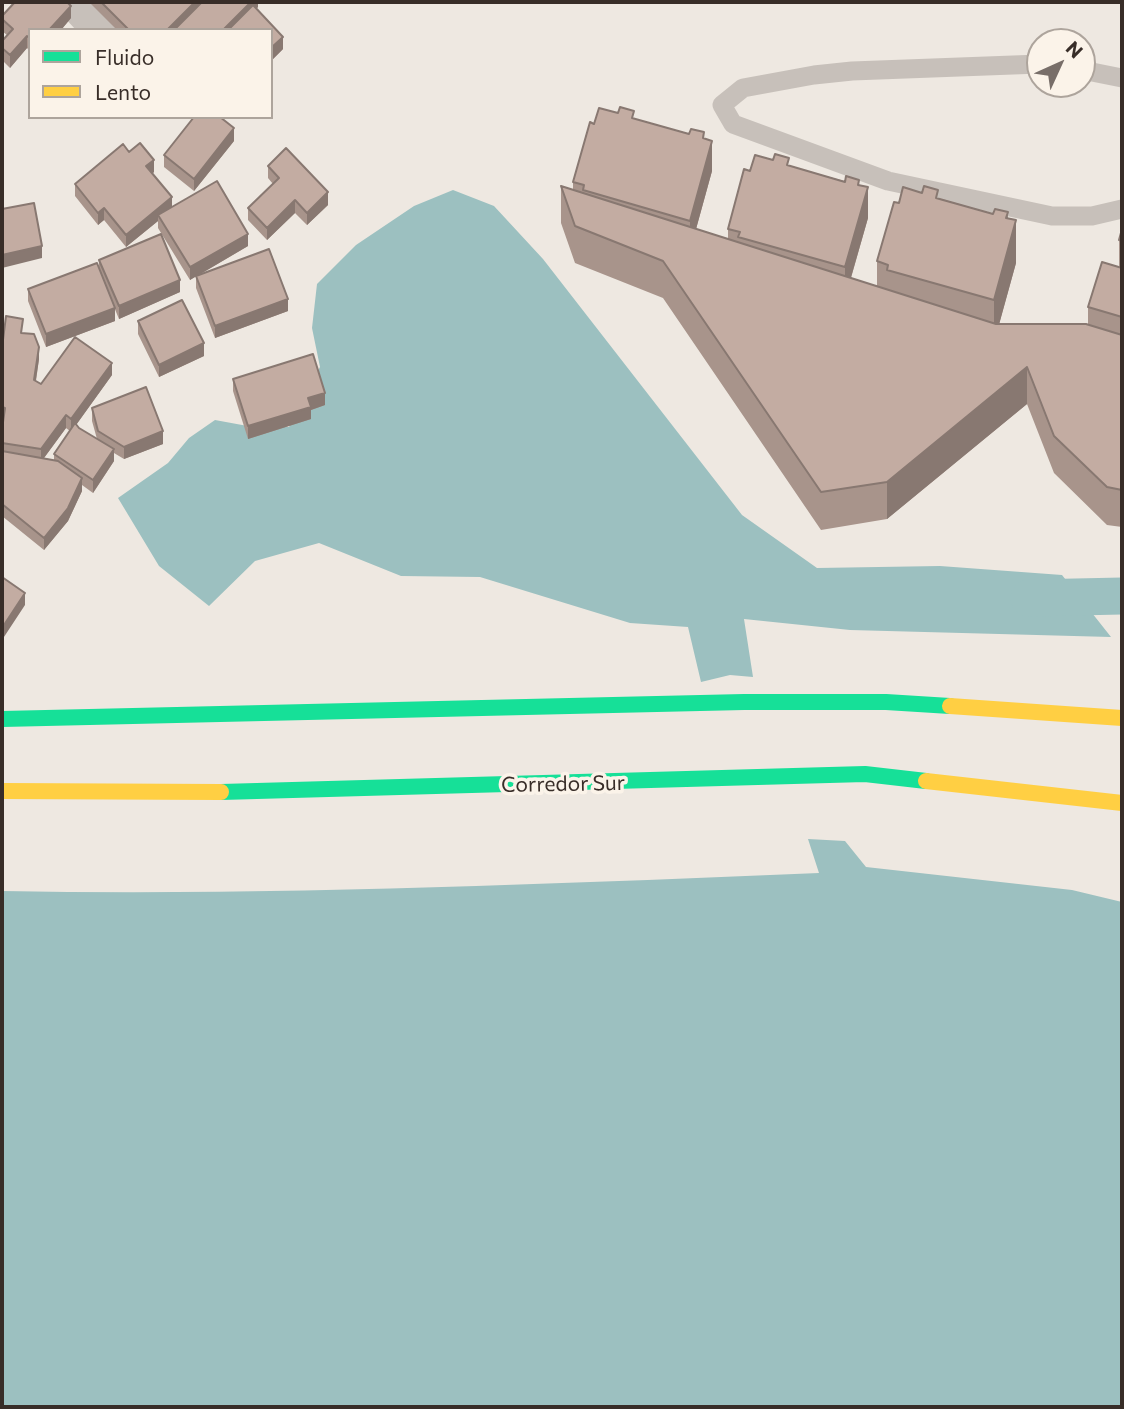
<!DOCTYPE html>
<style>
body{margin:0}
#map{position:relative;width:1124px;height:1409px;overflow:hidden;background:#eee8e1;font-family:Commissioner,sans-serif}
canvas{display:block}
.frame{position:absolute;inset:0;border:4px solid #382d28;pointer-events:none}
.legend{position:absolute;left:28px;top:28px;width:245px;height:91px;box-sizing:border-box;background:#fbf3e9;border:2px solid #ada49c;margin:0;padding:9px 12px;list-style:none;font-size:21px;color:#382d28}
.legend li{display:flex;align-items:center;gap:14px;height:35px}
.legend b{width:35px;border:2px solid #ada49c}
.north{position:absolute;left:1026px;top:28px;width:70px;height:70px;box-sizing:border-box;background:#fbf3e9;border:2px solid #ada49c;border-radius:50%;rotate:45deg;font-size:19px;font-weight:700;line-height:28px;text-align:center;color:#382d28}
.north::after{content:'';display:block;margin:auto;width:24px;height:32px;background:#786e69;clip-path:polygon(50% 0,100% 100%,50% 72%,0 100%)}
</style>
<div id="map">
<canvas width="1124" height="1409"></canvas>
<div class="frame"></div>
<ul class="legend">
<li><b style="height:9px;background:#16e098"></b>Fluido</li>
<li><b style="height:9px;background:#ffcf43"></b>Lento</li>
</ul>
<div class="north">N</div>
</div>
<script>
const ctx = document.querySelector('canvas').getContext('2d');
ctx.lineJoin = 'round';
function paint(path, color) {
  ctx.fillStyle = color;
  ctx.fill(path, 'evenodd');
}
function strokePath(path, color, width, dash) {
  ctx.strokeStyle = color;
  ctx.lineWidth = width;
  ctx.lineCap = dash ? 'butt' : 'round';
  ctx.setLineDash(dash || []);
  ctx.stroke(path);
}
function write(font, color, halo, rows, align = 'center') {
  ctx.font = font + ' Commissioner,sans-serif';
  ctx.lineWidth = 7;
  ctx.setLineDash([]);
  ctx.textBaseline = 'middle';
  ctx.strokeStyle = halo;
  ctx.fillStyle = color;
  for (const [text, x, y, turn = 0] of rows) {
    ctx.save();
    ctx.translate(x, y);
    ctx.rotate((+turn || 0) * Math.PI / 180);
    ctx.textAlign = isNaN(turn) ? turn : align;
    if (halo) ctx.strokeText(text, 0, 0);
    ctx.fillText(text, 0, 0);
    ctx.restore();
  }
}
const water = new Path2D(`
 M453,190L494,206L543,259L742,515L817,568L940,566L1062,575L1111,637L850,630L744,619L753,677L730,675L701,682L688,627L630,623L480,577L401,576L319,543L255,561L209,606L159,566L118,498L168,463L189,438L215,420L253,427H289L320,367L312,328L317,284L356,245L414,206Z
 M808,839L845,841L866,867L1072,890L1122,902V1407H2V891C274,896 547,884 819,873Z`);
const canal = new Path2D(`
 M1029,598L1122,596`);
const lane = new Path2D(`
 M1040,64L852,71L814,75L743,88L722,105L733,124L888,181L1052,216H1092L1122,209
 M1082,70L1122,78`);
const street = new Path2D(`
 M76,2L102,30`);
const fast = new Path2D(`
 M2,719L744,702H886L950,706
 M221,792L865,774L926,781`);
const slow = new Path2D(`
 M950,706L1122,718
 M926,781L1122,803
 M2,791L221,792`);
const wall = new Path2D(`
 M11,2H67L71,18L61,30H30V51L27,48L10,68L2,60V41L7,35L2,31V16L13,3Z
 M89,2H258V7L256,9L283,37V49L271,61V30H117Z
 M634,119L704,138L712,171L696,229L728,239V229L750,171L789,166L859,185L868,218L851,278L877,286V261L899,203L938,198L1008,218L1016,263L999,324L1088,325V307L1119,267V240L1122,229V527L1107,525L1054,473L1027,404L887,519L821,530L663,298L575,263L561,223V186L573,190V182L594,124Z
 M234,141L194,191L164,167V155Z
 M129,152L154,172L152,174L172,207L248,246L199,275L288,311L215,338L196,288V276L190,280L158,228V221L126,247L104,220L98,225L75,196V184Z
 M268,166L328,205L307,225L295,213L267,240L248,220V208L273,184L268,178Z
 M99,260L180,292L119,319L114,307L115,321L46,347L28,301V289L99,269Z
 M138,321L204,356L159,377L138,334Z
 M23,333L39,359L36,381L41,384L112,375L76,425L79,428L97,439L92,421V408L163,444L124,459L114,453V461L93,493L82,485V491L68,521L44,550L2,516V429L3,420H2V348ZM66,428L70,431L54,454V460L44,458Z
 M233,379L325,405L311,410V419L248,439L233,391Z`);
const shadedWall = new Path2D(`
 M195,2H207L179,30H167Z
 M251,2H258V7L236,30H223Z
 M71,6V18L61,30H49Z
 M27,36V48L10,68V55Z
 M283,37V49L271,61V48Z
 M234,128V141L194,191V179Z
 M712,141V171L690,251V221Z
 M154,160V172L146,179V166Z
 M868,187V218L845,298V267Z
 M328,192V205L307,225V213Z
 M172,197V210L158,215V221L126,247V235Z
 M295,200V213L267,240V228Z
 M104,208V220L98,225V213Z
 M1008,212V251L1016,220V263L994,343V300Z
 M248,234V246L190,280V267Z
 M42,246V258L2,268V255Z
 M180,280V292L119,319V306Z
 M288,299V311L215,338V326Z
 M115,308V321L46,347V334Z
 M204,343V356L159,377V365Z
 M39,347V359L34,392V380Z
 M112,363V375L71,432V419Z
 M1027,367V404L887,519V482Z
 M325,393V405L311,410V419L248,439V426L308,398Z
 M66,415V428L41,462V449Z
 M163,431V444L124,459V447Z
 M114,449V461L93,493V480Z
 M82,478V491L68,521L44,550V538Z
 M25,593V605L2,640V628Z`);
const building = new Path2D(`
 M15,2H67L71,6L49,30H30V38L27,36L10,55L2,48V41L13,29L2,19V16Z
 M101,2H195L167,30H129Z
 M202,2H251L223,30H174Z
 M253,5L283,37L271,48V30H228Z
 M620,107L634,111L632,118L689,134L691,129L704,132L703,138L712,141L690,221L583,190L584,185L573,182L590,122L594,124L599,108L618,113Z
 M194,117H220L234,128L194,179L164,155Z
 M140,143L154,160L146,166L172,197L126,235L104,208L98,213L75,184L123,144L129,152Z
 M286,148L328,192L307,213L295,200L267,228L248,208L279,178L268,166Z
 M775,154L789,158L787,165L845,182L846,176L859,180L858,185L868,187L845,267L738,237L740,232L728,229L744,169L750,171L755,155L773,160Z
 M217,181L248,234L190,267L158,215Z
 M561,186L996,324H1086L1122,335V490L1107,487L1054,436L1027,367L887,482L821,492L663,261L575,226Z
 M924,186L938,190L936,198L993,214L995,209L1008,212L1006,218L1016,220L994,300L887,270L888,265L877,261L894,202L899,203L903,187L922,193Z
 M34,203L42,246L2,255V209Z
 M1122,229V241L1119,240Z
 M161,234L180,280L119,306L99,260Z
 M269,249L288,299L215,326L196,276Z
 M1102,262L1122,268V317L1088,307Z
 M97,263L115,308L46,334L28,289Z
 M182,300L204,343L159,365L138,321Z
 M6,316L23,319L21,333L34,334L39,347L34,380L41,384L75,337L112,363L71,419L66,415L41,449L2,443V429L5,408L2,407V348Z
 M313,354L325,393L308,398L311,407L248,426L233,379Z
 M146,387L163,431L124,447L98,431L92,408Z
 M75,423L79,428L114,449L93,480L54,454Z
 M2,451L58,461L82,478L68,508L44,538L2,504Z
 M2,577L25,593L2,628Z`);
const streetNames = [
 ["Corredor Sur",563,784,-1]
];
paint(water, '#9cc0c0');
strokePath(canal, '#9cc0c0', 37);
strokePath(lane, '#c7c0ba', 19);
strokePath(street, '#c7c0ba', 38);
strokePath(fast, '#16e098', 16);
strokePath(slow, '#ffcf43', 16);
paint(wall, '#a8948b');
paint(shadedWall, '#887871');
paint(building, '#c3aca2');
strokePath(building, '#887871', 2);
write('21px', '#382d28', '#fbf3e9', streetNames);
</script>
